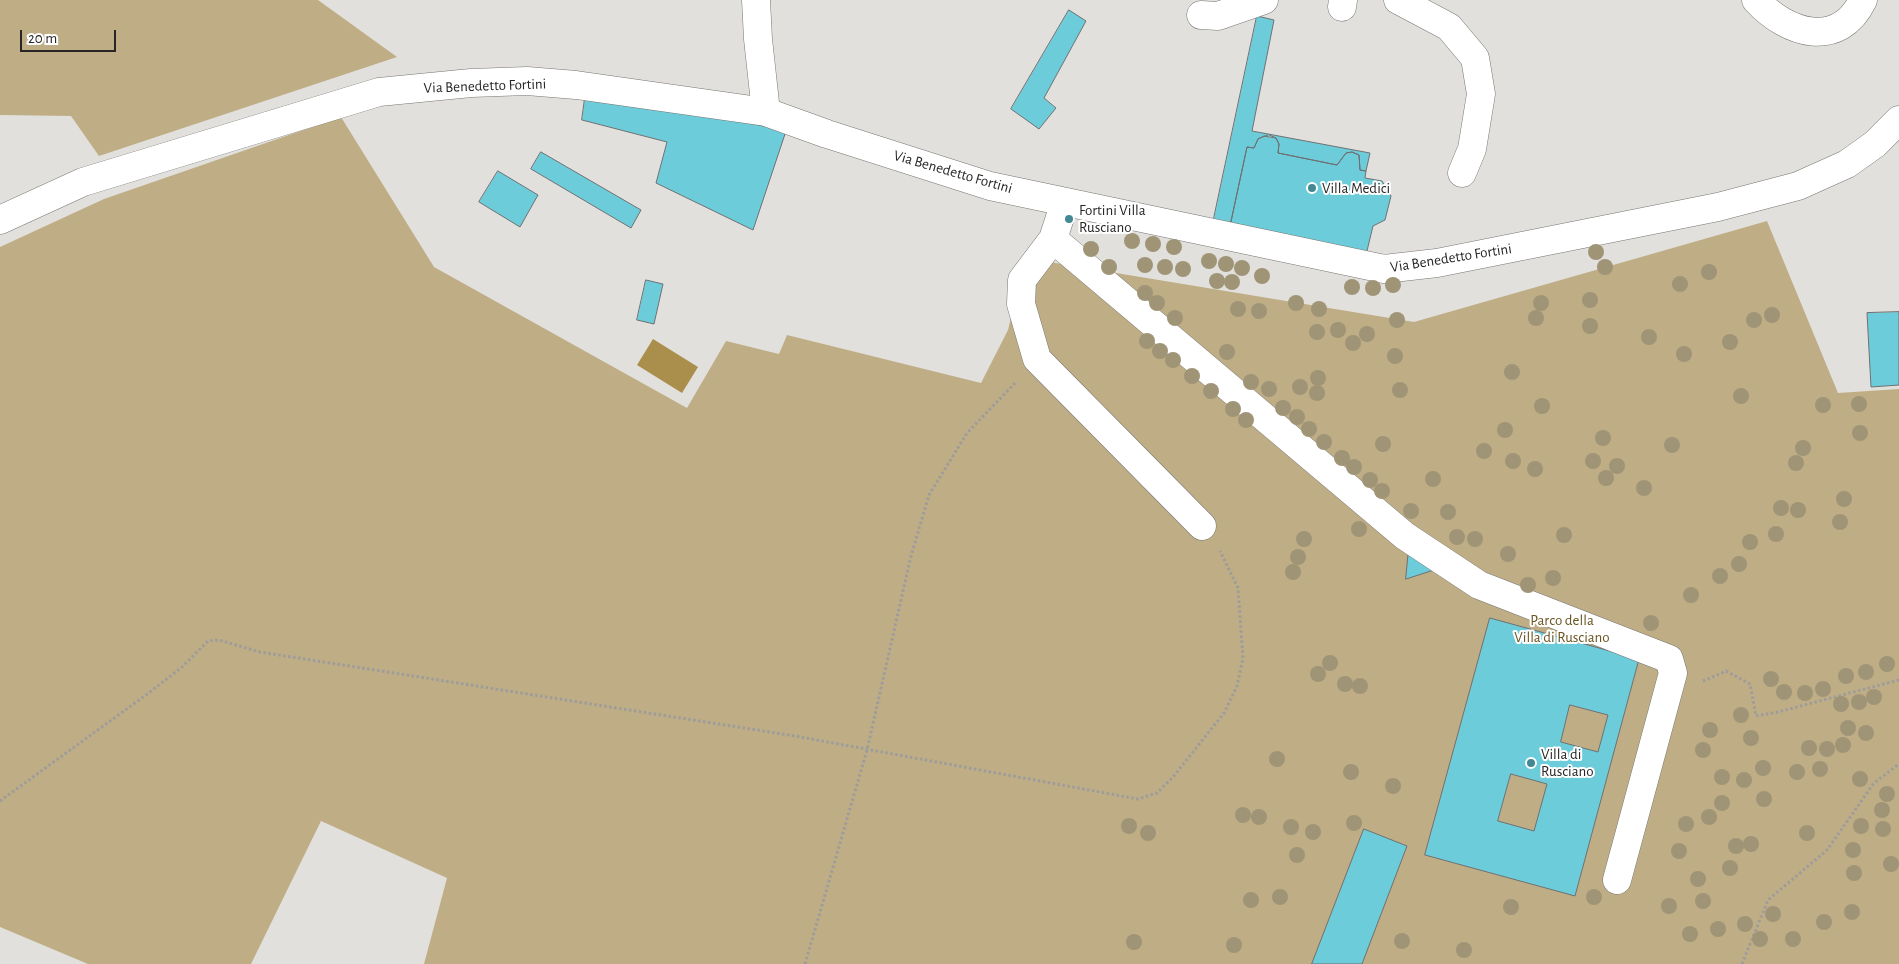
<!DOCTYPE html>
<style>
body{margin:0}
#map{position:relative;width:1899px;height:964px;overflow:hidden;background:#e2e0dd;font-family:"Alegreya Sans",sans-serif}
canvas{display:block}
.scale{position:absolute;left:20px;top:30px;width:96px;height:22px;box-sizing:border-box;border:2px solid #272625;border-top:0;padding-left:6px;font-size:15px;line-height:18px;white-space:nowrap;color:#272625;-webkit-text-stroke:4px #fff;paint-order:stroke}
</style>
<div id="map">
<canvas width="1899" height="964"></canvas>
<div class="scale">20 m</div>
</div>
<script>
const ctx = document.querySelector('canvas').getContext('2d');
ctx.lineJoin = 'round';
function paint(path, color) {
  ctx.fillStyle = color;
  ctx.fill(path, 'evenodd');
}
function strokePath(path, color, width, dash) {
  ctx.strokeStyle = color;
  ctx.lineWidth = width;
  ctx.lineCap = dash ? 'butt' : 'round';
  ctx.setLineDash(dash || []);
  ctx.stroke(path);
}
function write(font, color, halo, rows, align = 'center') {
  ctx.font = font + ' "Alegreya Sans",sans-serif';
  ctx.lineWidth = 4;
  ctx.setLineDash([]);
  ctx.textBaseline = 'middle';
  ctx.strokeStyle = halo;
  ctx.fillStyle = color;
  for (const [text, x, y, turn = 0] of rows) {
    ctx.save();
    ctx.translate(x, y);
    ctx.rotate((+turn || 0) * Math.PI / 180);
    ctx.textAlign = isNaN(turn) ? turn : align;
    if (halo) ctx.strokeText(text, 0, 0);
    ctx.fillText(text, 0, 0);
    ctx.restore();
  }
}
const green = new Path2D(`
 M0,0H318L397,57L99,156L71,116L0,115Z
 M341,117L434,267L687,408L726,341L779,354L787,335L981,383L1008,330L1025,258L1414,322L1767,221L1838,393L1899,389V964H424L447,878L321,821L251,964H88L0,927V247L104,199Z`);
const water = new Path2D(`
 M653,339L698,367L682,393L637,365Z`);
const building = new Path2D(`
 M1069,10L1086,21L1044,98L1056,108L1039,129L1011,109Z
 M1257,16L1274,20L1252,131L1370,153L1366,171L1360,170L1359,155L1352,152L1346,153L1337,165L1278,153L1279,144L1276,138L1264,136L1258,139L1254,148L1247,147L1230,226L1213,223Z
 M585,98L723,117L786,131L753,230L656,183L667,142L582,120Z
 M1269,135L1276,138L1279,144L1278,153L1337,165L1346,153L1352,152L1359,155L1360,170L1366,171L1365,178L1382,181L1391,196L1385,220L1373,226L1366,255L1230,226L1247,147L1254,148L1258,139Z
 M541,152L641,210L631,228L531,169Z
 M498,171L538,195L520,227L479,202Z
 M646,280L663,284L654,324L637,320Z
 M1899,312V385L1871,387L1867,313Z
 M1409,547L1437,569L1406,579Z
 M1490,618L1639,659L1575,896L1425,855ZM1570,705L1608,715L1598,752L1561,742ZM1511,774L1547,784L1534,831L1498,821Z
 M1364,829L1407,846L1362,964H1312Z`);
const path = new Path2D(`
 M1703,681L1726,671L1750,684L1756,716L1778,712L1899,680
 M0,801L150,692L182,667L208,641L219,640L260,652L795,736L1138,799L1157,793L1173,777L1224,713L1237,686L1243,658L1238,588L1220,551
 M805,964L867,750L911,556L929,495L967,433L1016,382
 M1742,964L1768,900L1827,850L1874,783L1899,764`);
const minor = new Path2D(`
 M756,0L758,39L766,112
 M1398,0L1449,27L1475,58L1481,94L1472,149L1462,173
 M1756,0C1787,34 1839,50 1863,0
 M1342,7L1343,0
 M1201,15L1218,16L1264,0
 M1065,202L1053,239L1405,536L1479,585L1669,659L1673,673L1617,880
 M0,220L83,182L379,92L471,83L527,81L576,85L766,112L827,134L990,186L1384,269L1437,263L1718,207L1798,186L1847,164L1875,144L1899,120
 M1053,239L1022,280L1021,304L1037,359L1202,526`);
const trees = [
 [1132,241],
 [1153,244],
 [1174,247],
 [1091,249],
 [1596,252],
 [1209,261],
 [1226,264],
 [1145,265],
 [1109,267],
 [1165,267],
 [1605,267],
 [1242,268],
 [1183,269],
 [1709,272],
 [1262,276],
 [1217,281],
 [1232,282],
 [1680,284],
 [1393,285],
 [1352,287],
 [1373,288],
 [1145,293],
 [1590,300],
 [1157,303],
 [1296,303],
 [1541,303],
 [1238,309],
 [1319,309],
 [1259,311],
 [1772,315],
 [1175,318],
 [1536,318],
 [1397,320],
 [1754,320],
 [1590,326],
 [1338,330],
 [1317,332],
 [1367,334],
 [1649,337],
 [1147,341],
 [1730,342],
 [1353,343],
 [1160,351],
 [1227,352],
 [1684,354],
 [1395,356],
 [1173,360],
 [1512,372],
 [1192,376],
 [1318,378],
 [1251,382],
 [1300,387],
 [1269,389],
 [1400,390],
 [1211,391],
 [1317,393],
 [1741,396],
 [1859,404],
 [1823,405],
 [1542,406],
 [1283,408],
 [1233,409],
 [1297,417],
 [1246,420],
 [1309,429],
 [1505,430],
 [1860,433],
 [1603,438],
 [1324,442],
 [1383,444],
 [1672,445],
 [1803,448],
 [1484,451],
 [1342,458],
 [1513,461],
 [1593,461],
 [1796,463],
 [1617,466],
 [1354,467],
 [1535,469],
 [1606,478],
 [1433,479],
 [1370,480],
 [1644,488],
 [1382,491],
 [1844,499],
 [1781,508],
 [1798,510],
 [1411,511],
 [1448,512],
 [1840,522],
 [1359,529],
 [1776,534],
 [1564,535],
 [1457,537],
 [1304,539],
 [1475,539],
 [1750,542],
 [1508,554],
 [1298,557],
 [1739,564],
 [1293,572],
 [1720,576],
 [1553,578],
 [1528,585],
 [1691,595],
 [1651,623],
 [1330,663],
 [1887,664],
 [1866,672],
 [1318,674],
 [1846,676],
 [1771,679],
 [1345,684],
 [1360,686],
 [1823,689],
 [1784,692],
 [1805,693],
 [1874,697],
 [1859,702],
 [1841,704],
 [1741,715],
 [1848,728],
 [1710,730],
 [1866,733],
 [1751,738],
 [1843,745],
 [1809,748],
 [1827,749],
 [1703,750],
 [1277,759],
 [1763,768],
 [1820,769],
 [1351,772],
 [1797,772],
 [1722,777],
 [1860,779],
 [1744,780],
 [1393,786],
 [1887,794],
 [1764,799],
 [1722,803],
 [1882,810],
 [1243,815],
 [1259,817],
 [1709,817],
 [1354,823],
 [1686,824],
 [1129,826],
 [1861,826],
 [1291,827],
 [1883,829],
 [1313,832],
 [1148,833],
 [1807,833],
 [1751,844],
 [1736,846],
 [1853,850],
 [1679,851],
 [1297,855],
 [1891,864],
 [1730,868],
 [1854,873],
 [1698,879],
 [1280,897],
 [1594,897],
 [1251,900],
 [1703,901],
 [1669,906],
 [1511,907],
 [1852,912],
 [1773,914],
 [1824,922],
 [1745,924],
 [1718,929],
 [1690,934],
 [1760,939],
 [1793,939],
 [1402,941],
 [1134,942],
 [1234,945],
 [1464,950]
];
const markers = [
 [1312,188,5,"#438993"],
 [1069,219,5,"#438993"],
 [1531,763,5,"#438993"]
];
const streetNames = [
 ["Via Benedetto Fortini",485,86,-2],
 ["Via Benedetto Fortini",953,172,16],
 ["Via Benedetto Fortini",1451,258,-9]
];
const poiNames = [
 ["Villa Medici",1322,188],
 ["Fortini Villa",1079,210],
 ["Rusciano",1079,227],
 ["Villa di",1541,754],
 ["Rusciano",1541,771]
];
const parkNames = [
 ["Parco della",1562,620],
 ["Villa di Rusciano",1562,637]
];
paint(green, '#bfae85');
paint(water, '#aa8e4c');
paint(building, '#6dccda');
strokePath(building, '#6e7172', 1);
strokePath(minor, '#777673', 29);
strokePath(path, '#9e9c9a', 3, [2.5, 2.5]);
strokePath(minor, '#fff', 28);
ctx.fillStyle = '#9f9476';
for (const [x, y] of trees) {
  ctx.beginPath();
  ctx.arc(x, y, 8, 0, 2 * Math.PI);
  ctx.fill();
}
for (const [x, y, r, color] of markers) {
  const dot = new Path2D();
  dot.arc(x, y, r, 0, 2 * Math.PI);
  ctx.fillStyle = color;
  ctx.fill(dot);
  strokePath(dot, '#fff', 2);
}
write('15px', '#272625', '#fff', streetNames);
write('15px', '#272625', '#fff', poiNames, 'left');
write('15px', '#695522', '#fff', parkNames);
</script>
